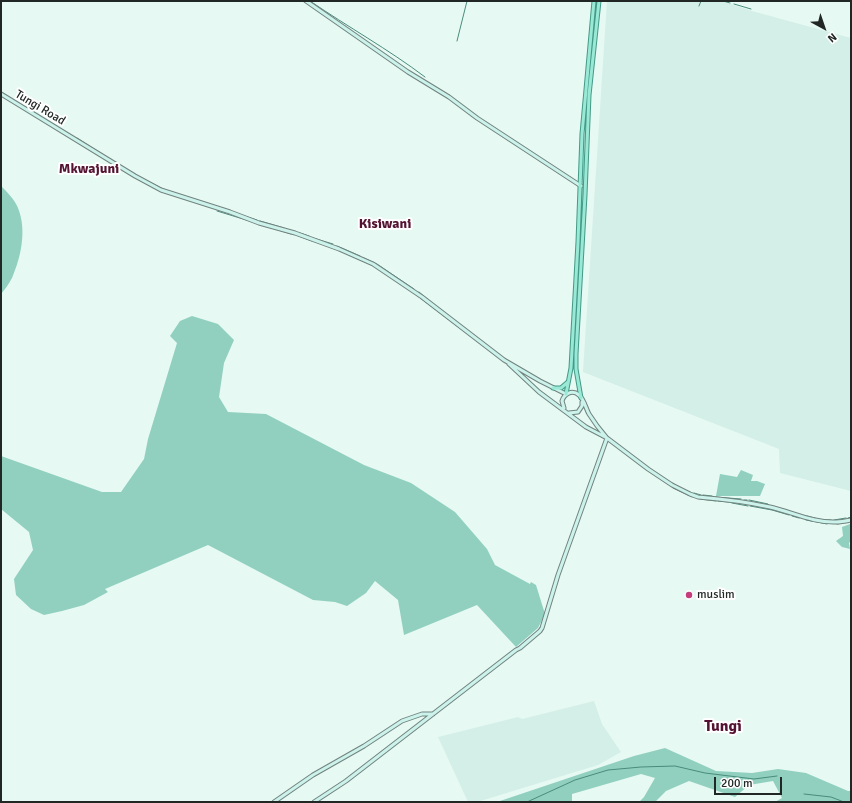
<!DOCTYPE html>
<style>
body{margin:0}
#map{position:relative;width:852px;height:803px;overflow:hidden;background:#e6f9f3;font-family:Signika,sans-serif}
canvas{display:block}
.frame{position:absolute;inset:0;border:2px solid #202724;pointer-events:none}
.north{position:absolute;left:804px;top:8px;width:40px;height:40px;-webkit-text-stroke:3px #fff;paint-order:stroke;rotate:140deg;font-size:11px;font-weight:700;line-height:16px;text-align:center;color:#202724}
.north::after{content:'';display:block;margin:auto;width:14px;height:18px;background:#202724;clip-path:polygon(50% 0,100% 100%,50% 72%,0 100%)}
.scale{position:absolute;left:714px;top:777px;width:68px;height:18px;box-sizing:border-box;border:2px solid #202724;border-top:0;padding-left:5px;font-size:12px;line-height:14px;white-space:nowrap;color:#202724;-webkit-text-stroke:3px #fff;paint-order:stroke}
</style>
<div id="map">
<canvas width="852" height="803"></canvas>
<div class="frame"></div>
<div class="north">N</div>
<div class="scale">200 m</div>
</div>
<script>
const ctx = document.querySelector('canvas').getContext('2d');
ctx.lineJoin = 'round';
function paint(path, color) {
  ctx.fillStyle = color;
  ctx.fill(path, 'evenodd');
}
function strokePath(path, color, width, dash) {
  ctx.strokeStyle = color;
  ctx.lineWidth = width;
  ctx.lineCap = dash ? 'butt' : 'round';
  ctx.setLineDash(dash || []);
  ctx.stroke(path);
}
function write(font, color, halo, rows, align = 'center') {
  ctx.font = font + ' Signika,sans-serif';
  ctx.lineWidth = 4;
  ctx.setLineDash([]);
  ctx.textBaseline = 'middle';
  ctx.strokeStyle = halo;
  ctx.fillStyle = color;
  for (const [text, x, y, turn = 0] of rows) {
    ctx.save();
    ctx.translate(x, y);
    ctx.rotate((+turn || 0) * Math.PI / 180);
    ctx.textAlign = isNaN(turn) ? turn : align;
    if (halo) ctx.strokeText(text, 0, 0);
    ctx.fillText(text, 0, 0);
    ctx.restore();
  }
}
const built = new Path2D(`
 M607,1H722L752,11L851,38V491L780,473L779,449L583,372Z
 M594,701L602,724L621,752L598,765L477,802H468L438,737L518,717L522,719Z`);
const green = new Path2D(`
 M1,186C7,192 15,200 18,208C27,230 21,257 12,278C9,284 5,289 1,294Z
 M192,316L218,324L234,340L224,363L219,397L228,412L266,414L364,465L411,483L455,512L487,549L495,565L530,584L531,582L536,585L545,614L538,628L516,647L477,605L404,635L398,600L375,581L366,593L347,606L335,602L313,600L208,545L105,589L108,592L84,605L62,611L44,615L31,609L16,595L14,579L33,550L29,532L1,509V456L102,492H121L144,459L148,439L177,343L170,336L180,321Z
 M741,470L753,475L751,481H757L765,484L760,496H716L720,474L737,477Z
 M850,524H851V541L849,543L850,549L842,547L836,541L843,536L842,527Z
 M665,748L716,771L752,773L778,769L806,773L848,791H851V802H775L782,798L773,781L749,785L735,797L689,781L666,791L655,802H639L644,797L655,778L641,774L572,794V802H497L634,756Z`);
const stream = new Path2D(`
 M310,1C348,27 388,49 425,77
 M723,1L730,3
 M734,4L751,9
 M699,6L701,1
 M457,41L467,1
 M77,138L124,168
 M134,174L165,190
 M217,211L253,222
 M244,216L257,220
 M260,221L284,228
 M272,228L291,234
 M300,233L309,236
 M296,235L312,241
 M313,238L333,244
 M337,246L360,256
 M364,258L377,264L414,289
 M419,292L443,312
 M415,294L457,326
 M672,483L681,488
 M673,488L692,497
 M687,491L692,493
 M694,493L701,495
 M703,495L712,496
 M715,497L741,499
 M700,499L716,501
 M744,500H747
 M749,500L768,504L770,506
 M718,501L729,502
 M732,503L748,506
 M750,506L772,510L789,515
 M792,516L799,518
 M807,516L822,520
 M848,518L851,517
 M806,520L827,524
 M826,520H831
 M834,520L846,518
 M837,524L843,523
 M804,794L831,797L844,802
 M527,802L575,780L608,770L641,767L675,766L705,773L754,779L777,776`);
const secondary = new Path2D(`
 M306,1L408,72L449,97L477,118L581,186
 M1,94L135,176L161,190L230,212L259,223L295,233L339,249L373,264L422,297L504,360L540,381L566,394
 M509,364L539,392L586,427L607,438L648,469L672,485L690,494L698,497C722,499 747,502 770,507C792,512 814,523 836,522C841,522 846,521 851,520
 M564,408L562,401C564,394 572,389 579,395C584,399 586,409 589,414C594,422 600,430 606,437
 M569,413L578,412L582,406V402
 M274,802L313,775L364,746L402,721L422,714H433
 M314,802L346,781L516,650L520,648L540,631L542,628L558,575L607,438`);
const primary = new Path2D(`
 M553,388H561L568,382
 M566,394L571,368L578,242L582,134L594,1
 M581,398L576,369V354L585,195L589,95L599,1`);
const markers = [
 [689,595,4,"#c53e7c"]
];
const streetNames = [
 ["Tungi Road",40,108,31]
];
const poiNames = [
 ["muslim",697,595]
];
const quarterNames = [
 ["Mkwajuni",89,169],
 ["Kisiwani",385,224]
];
const districtNames = [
 ["Tungi",723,727]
];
paint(built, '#d3efe7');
paint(green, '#91d0bf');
strokePath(stream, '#498c7c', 1);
strokePath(secondary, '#72837e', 5);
strokePath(primary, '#439a86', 5);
strokePath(secondary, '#ccf3eb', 3);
strokePath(primary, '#9ae8d6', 3);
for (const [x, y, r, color] of markers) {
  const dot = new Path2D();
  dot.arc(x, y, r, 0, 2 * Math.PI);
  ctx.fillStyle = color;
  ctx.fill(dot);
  strokePath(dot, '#fff', 1.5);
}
write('12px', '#202724', '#fff', streetNames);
write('12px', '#202724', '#fff', poiNames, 'left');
write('bold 14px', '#541332', '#fff', quarterNames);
write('bold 16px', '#541332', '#fff', districtNames);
</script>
